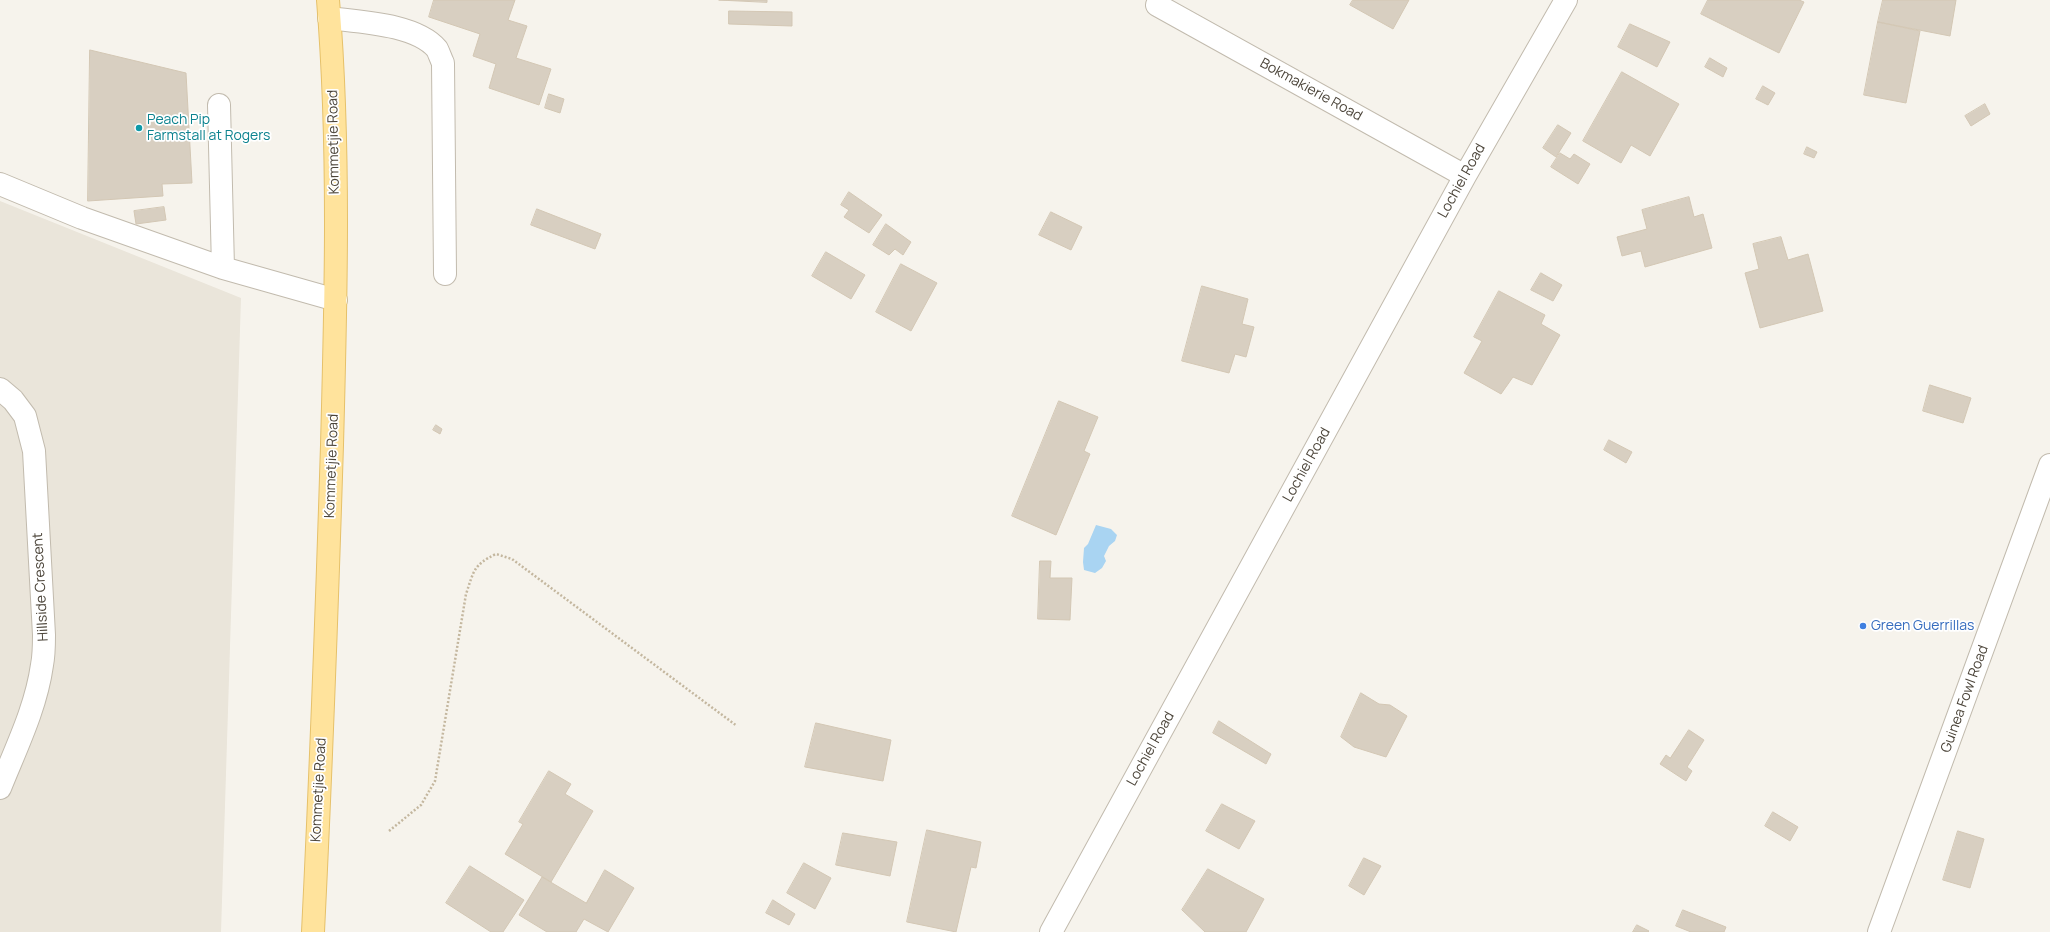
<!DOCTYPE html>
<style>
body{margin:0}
canvas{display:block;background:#f6f3ec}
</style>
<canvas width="2050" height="932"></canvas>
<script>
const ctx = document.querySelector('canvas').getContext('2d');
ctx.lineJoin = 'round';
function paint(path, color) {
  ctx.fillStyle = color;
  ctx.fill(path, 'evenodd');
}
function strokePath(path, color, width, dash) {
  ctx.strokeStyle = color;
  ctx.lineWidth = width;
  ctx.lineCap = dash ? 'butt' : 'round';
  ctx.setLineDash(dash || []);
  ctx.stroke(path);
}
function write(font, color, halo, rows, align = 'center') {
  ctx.font = font + ' Manrope,sans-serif';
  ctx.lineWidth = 3.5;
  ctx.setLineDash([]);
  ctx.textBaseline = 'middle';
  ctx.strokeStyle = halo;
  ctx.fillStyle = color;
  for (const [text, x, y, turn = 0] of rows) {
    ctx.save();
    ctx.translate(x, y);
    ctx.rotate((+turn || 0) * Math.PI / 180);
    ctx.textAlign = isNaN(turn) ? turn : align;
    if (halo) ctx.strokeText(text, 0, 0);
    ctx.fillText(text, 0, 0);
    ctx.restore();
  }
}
const residential = new Path2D(`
 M0,201L241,298L221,932H0Z`);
const water = new Path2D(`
 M1096,525L1111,529L1117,535L1115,541L1109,546L1104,556L1106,561L1102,568L1095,573L1084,570L1083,562L1084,548L1088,544Z`);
const building = new Path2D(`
 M434,0H515L508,20L527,26L516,58L551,69L539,105L489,88L496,64L473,56L480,34L429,17Z
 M719,0H767V2Z
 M1353,0H1409L1393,29L1350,5Z
 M1708,0H1799L1804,2L1779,53L1701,14Z
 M1883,0H1956L1950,36L1878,22Z
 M729,11L792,12V26L729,24Z
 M1878,22L1920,31L1906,103L1864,95Z
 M1630,24L1670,42L1657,67L1618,47Z
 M90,50L186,73L192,183L162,184L163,196L88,201Z
 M1710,58L1727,68L1723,77L1705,67Z
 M1622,72L1679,104L1650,156L1631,145L1621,163L1583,141Z
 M1763,86L1775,93L1768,105L1756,99Z
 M549,94L564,99L560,113L545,108Z
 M1985,104L1990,114L1971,126L1965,116Z
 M1558,125L1571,133L1556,157L1543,148Z
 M1807,147L1817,152L1814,158L1804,154Z
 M1560,153L1570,159L1574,154L1590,164L1578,184L1551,167Z
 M849,192L882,215L869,233L844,217L849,210L841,205Z
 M1689,197L1694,217L1703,214L1712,248L1645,267L1641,251L1622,256L1617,237L1647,229L1642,210Z
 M164,207L166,220L136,224L134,211Z
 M537,209L601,234L595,249L531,225Z
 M1051,212L1082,227L1071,250L1039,235Z
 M886,224L911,242L903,255L895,249L889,255L873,245Z
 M1781,237L1788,260L1808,254L1823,311L1760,328L1745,273L1759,269L1753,244Z
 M826,252L865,275L851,299L812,276Z
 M901,264L937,283L911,331L876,312Z
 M1541,273L1562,285L1553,301L1531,290Z
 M1202,286L1248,299L1242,324L1254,327L1246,357L1235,354L1229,373L1182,361Z
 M1499,291L1545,315L1541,324L1560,335L1532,385L1513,377L1501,394L1464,373L1482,341L1474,337Z
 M1930,385L1971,398L1963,423L1923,411Z
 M1059,401L1098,417L1084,451L1090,454L1056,535L1012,516Z
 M436,425L442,429L440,434L433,430Z
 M1609,440L1632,452L1626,463L1604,450Z
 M1040,561H1051L1050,578H1072L1070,620L1038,619Z
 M1361,693L1379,704L1390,705L1407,716L1386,757L1354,747L1341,737Z
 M1219,721L1271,754L1266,764L1213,733Z
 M816,723L891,740L883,781L805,767Z
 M1689,730L1704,740L1687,767L1692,771L1686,781L1660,764L1666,755L1670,758Z
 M549,771L571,784L565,794L593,811L551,882L505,854L523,824L519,822Z
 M1222,804L1255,821L1239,849L1206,831Z
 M1773,812L1798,827L1790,841L1765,826Z
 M927,830L981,842L976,868L971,867L956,932L907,922Z
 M1958,831L1984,839L1970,888L1943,880Z
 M843,833L897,842L890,876L836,865Z
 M1364,858L1381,866L1364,895L1349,886Z
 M804,863L831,878L815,909L787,893Z
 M470,866L524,900L503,932H491L446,903Z
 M1208,869L1264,899L1246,932H1205L1182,910Z
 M605,870L634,888L608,932L584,919L576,932H547L519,915L542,877L586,903Z
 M773,900L795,914L789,925L766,913Z
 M1683,910L1726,927L1724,932H1691L1676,926Z
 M1637,925L1649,931L1648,932H1633Z`);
const path = new Path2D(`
 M389,831L421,805L435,781L466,594C474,571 473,565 496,554L512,559L737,726`);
const minor = new Path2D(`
 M1157,5L1465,176
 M329,18C360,22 416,24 437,49C439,53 441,59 443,63L445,274
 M219,105L223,268
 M0,184L82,218L223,268L336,300
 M0,389L13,400L25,416L34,451L44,635C44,645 44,655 42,665C36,708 16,748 0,788
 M1051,932L1465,176L1566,0
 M1879,932L2050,465`);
const major = new Path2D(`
 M313,932C321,770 327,607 332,445C336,297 340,148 328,0`);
const markers = [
 [139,128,4,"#0f9aa8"],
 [1863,626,4,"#3f7fe0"]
];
const streetNames = [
 ["Bokmakierie Road",1311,90,29],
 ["Kommetjie Road",334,142,-91],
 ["Lochiel Road",1462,181,-61],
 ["Lochiel Road",1307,465,-61],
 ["Kommetjie Road",332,466,-88],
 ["Hillside Crescent",41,587,-93],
 ["Guinea Fowl Road",1965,699,-70],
 ["Lochiel Road",1151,749,-61],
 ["Kommetjie Road",319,790,-87]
];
const cultureNames = [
 ["Peach Pip",147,120],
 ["Farmstall at Rogers",147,136]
];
const shopNames = [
 ["Green Guerrillas",1871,626]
];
paint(residential, '#eae5da');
paint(water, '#a9d4f2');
paint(building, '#d8cfc1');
strokePath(building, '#d3c7b4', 1);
strokePath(minor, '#c2bbae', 24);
strokePath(major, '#e6c16a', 24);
strokePath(path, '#c4b79f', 2.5, [2, 2]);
strokePath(minor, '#fff', 22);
strokePath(major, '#ffe39c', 22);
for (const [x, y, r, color] of markers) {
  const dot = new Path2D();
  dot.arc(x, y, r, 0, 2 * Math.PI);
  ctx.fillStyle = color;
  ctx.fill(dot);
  strokePath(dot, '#fff', 1.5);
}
write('14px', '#4b4439', '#fff', streetNames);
write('14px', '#0d838f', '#fff', cultureNames, 'left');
write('14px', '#366cbe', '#fff', shopNames, 'left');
</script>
